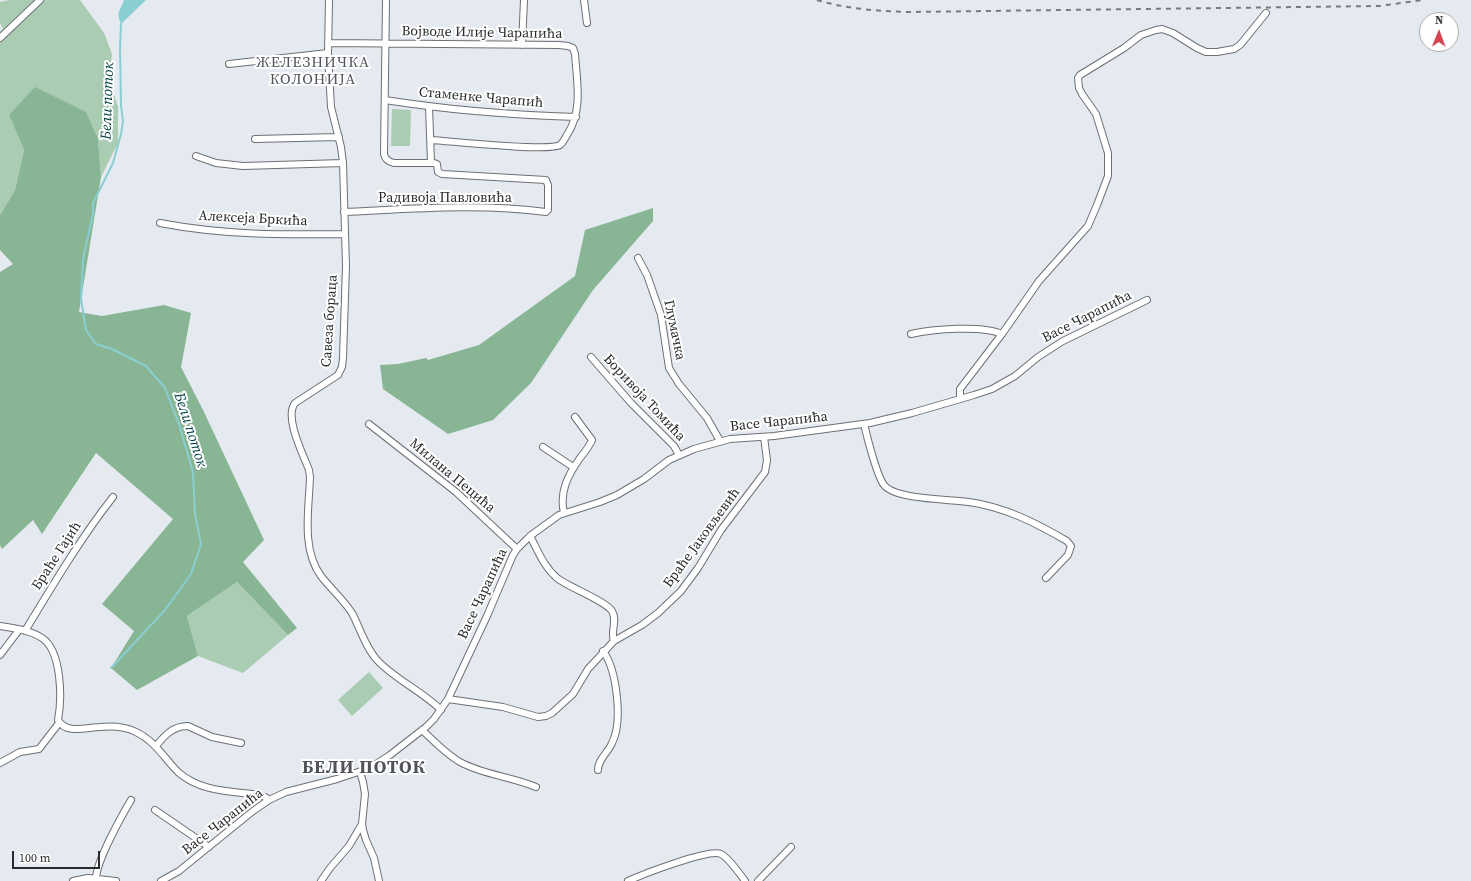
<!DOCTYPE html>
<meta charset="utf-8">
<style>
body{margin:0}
#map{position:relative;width:1471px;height:881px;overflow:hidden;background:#e5e9f0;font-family:"Source Serif 4",serif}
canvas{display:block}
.north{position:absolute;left:1419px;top:12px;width:40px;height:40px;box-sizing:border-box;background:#fff;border:1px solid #a9aaab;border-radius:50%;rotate:1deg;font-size:11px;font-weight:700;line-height:16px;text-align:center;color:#282a2c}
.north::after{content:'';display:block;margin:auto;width:14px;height:18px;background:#d24250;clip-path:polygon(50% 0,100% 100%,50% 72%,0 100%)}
.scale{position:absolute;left:12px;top:851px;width:88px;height:18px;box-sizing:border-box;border:2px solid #282a2c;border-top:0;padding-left:5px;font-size:12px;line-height:14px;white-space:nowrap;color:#282a2c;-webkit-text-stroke:3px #fff;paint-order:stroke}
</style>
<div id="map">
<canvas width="1471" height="881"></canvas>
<div class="north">N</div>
<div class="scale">100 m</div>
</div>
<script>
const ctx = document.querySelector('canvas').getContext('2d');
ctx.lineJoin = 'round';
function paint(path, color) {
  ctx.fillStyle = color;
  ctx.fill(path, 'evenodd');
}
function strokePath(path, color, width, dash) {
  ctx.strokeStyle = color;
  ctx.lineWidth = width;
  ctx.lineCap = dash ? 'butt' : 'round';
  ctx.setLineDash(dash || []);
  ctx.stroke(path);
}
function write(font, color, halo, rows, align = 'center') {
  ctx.font = font + ' "Source Serif 4",serif';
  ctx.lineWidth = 4;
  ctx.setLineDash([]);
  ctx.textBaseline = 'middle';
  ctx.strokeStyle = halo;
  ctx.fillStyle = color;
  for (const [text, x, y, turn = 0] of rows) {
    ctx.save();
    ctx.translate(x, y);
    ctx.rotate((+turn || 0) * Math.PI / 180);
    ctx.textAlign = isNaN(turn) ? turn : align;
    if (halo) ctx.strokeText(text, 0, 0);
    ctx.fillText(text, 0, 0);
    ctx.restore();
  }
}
const green = new Path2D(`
 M9,0H80L104,33L112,54L109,79L118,107V143L101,177L98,139L9,115L24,150L15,190L0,215V31L3,29L0,23V2Z
 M392,109L411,110L410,146H391Z
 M237,582L288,635L243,673L198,656L187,616Z
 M369,672L383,688L352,716L338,700Z`);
const forest = new Path2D(`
 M35,87L86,112L98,139L101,177L79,312L102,316L164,305L191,313L181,367L204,412L264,540L243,562L297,628L288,635L237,582L187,616L198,656L137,690L111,668L134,631L102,604L173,519L96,453L42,534L33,520L2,549L0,545V272L13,264L0,250V215L15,190L24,150L9,115Z
 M653,208V221L593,290L531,383L493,420L448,434L383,389L380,365L398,364L426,358L428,360L479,345L575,276L585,230Z`);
const water = new Path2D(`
 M124,0H146L121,24C116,12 120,11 124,0Z`);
const stream = new Path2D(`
 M111,668L165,610L191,574L201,544L195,514L193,472L179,424L165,388L146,366L112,349L96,344L86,330L81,299L83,259L93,214V203L113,163L121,134L123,122L121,105L120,49L121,24`);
const minor = new Path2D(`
 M329,0L328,53L331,107L341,147L343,163L346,266L343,358L342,367L338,375L295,403C284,417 303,454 309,470L310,477C309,509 301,549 321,576C331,589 343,599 352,613C360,628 366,649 378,661C396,680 422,691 441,710
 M584,0L587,23
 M0,38L40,0
 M328,43L559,45L568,46L573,48L575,54C577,82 583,111 567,135C565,138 563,143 560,145C548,152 450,141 431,140
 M522,45L524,0
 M229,64L328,53
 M385,100C448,110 512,115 576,117
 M429,107L431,162
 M255,139L339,137
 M196,156L216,163L243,166L343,163
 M344,212C410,209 481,203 546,212L548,210V185L546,180L442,174L438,172L437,164L434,163H394C389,162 385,159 384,154L386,0
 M160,223C223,235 281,235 345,234
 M638,258L647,275L661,315L669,368L679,384L707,418L720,441
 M911,334C932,329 983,325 1002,334
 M591,357L631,403L674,446L679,455
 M960,399V389L1002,334L1039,281L1088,226L1097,205L1108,176V153L1096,114L1082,94L1079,88L1078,78L1080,75L1124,48L1141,35L1156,30L1162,29L1173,33L1197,48L1206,52H1217L1234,49L1240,45L1266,13
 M369,424L456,492L517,549
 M864,424C867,437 877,476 884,485C896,500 950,499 969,502C1005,507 1036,523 1067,541L1071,546L1068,555L1046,578
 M543,447L573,467
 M564,513C559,492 568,475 580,458C584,453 589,447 592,440L575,417
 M530,536C538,551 544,567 557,578C570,588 606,601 612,611C618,621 610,631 614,641
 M0,626C14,628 30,630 42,638C62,651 62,699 58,720C66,735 88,727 100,727C112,726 126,727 136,732C155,741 164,758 178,772C200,792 232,791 259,795L265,797L269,800
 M25,631C53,585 80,539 113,497
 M0,655L19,630
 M448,699L503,707L538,717L546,716L552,713L573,694L588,669L614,641L642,625L658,613L681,591L698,568L721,530L765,472L767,460L764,437
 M422,730C434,741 446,754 460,762C481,774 512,777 536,787
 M156,746C165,735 173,726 188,726L212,737L241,743
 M0,763L20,752L39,749L59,723
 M598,770C598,759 608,753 612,743C623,722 617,670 603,651
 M360,772L363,782L365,794L362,824L363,830L366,840L374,858L379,881
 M155,810L209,847
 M96,878C97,860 121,817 131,800
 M73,881L88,878L116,881
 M161,881L179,871L253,811L269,800L286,792L337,779L370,768L390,755L426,727L434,719L448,699L487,616L513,555L517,549L530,536L559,515L600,502L617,495L644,479L669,460L694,449L730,439L774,436L870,423L912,413L974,395L992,389L1015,376L1038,357L1063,341L1147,300
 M321,881L330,868L349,846L362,824
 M628,881C641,875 710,848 721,854C729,858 739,873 745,881
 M758,881L791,847`);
const rail = new Path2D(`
 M817,0C847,9 877,11 908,12L1379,6L1423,0`);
const streetNames = [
 ["Војводе Илије Чарапића",482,33,1],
 ["Стаменке Чарапић",481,98,5],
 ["Радивоја Павловића",445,198],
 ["Алексеја Бркића",253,219,3],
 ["Васе Чарапића",1087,317,-27],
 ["Савеза бораца",330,321,-86],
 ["Глумачка",674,330,78],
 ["Боривоја Томића",644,398,47],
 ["Васе Чарапића",779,422,-6],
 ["Милана Пецића",452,476,40],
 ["Браће Јаковљевић",702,538,-54],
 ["Браће Гајић",57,556,-57],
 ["Васе Чарапића",483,594,-65],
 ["Васе Чарапића",223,822,-38]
];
const neighbourhoodNames = [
 ["ЖЕЛЕЗНИЧКА",313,63],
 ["КОЛОНИЈА",313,80]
];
const waterNames = [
 ["Бели поток",108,101,-88],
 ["Бели поток",190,430,72]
];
const districtNames = [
 ["БЕЛИ ПОТОК",364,768]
];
paint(green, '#a9ccb3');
paint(forest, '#88b695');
paint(water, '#8bced2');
strokePath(stream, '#8bced2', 2);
strokePath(minor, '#6c7076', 8);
strokePath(minor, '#fff', 6);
strokePath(rail, '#787a7e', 2, [5, 5]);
write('14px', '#282a2c', '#fff', streetNames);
ctx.letterSpacing = '1px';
write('15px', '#51545a', '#fff', neighbourhoodNames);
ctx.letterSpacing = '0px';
write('italic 15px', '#004044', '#fff', waterNames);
ctx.letterSpacing = '1px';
write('bold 18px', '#51545a', '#fff', districtNames);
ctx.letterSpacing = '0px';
</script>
